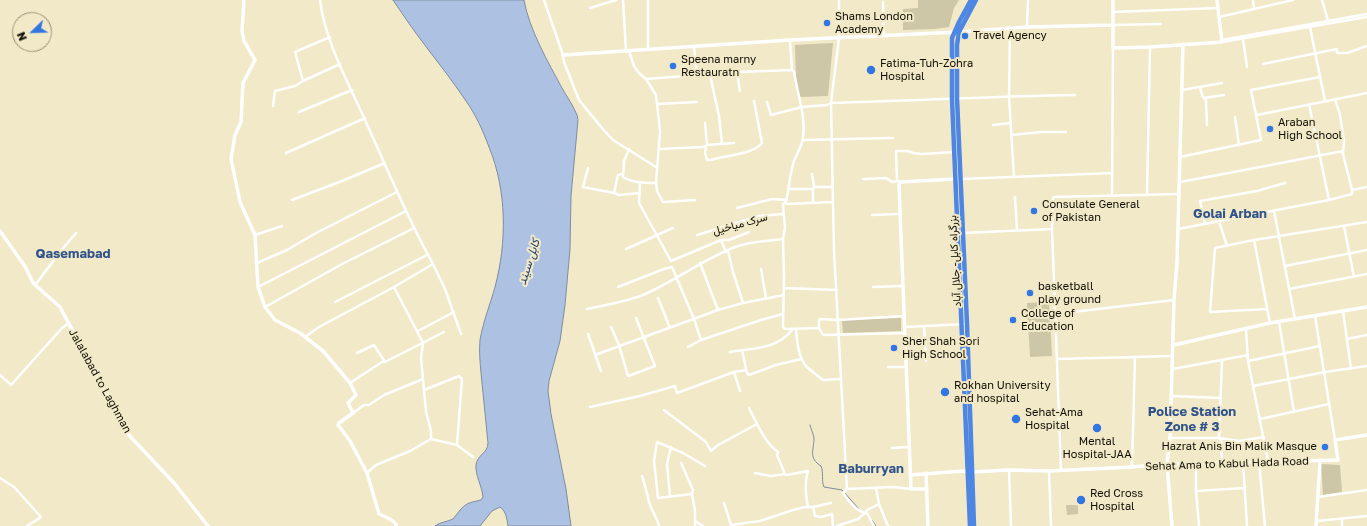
<!DOCTYPE html>
<meta charset="utf-8">
<style>
body{margin:0}
#map{position:relative;width:1367px;height:526px;overflow:hidden;background:#f1e9c7;font-family:"Golos Text",sans-serif}
canvas{display:block}
.north{position:absolute;left:12px;top:12px;width:40px;height:40px;box-sizing:border-box;background:#f1e9c7;border:1px solid #979179;border-radius:50%;rotate:247deg;font-size:11px;font-weight:700;line-height:16px;text-align:center;color:#0f0c03}
.north::after{content:'';display:block;margin:auto;width:14px;height:18px;background:#3276e3;clip-path:polygon(50% 0,100% 100%,50% 72%,0 100%)}
</style>
<div id="map">
<canvas width="1367" height="526"></canvas>
<div class="north">N</div>
</div>
<script>
const ctx = document.querySelector('canvas').getContext('2d');
ctx.lineJoin = 'round';
function paint(path, color) {
  ctx.fillStyle = color;
  ctx.fill(path, 'evenodd');
}
function strokePath(path, color, width, dash) {
  ctx.strokeStyle = color;
  ctx.lineWidth = width;
  ctx.lineCap = dash ? 'butt' : 'round';
  ctx.setLineDash(dash || []);
  ctx.stroke(path);
}
function write(font, color, halo, rows, align = 'center') {
  ctx.font = font + ' "Golos Text",Vazirmatn,sans-serif';
  ctx.lineWidth = 4;
  ctx.setLineDash([]);
  ctx.textBaseline = 'middle';
  ctx.strokeStyle = halo;
  ctx.fillStyle = color;
  for (const [text, x, y, turn = 0] of rows) {
    ctx.save();
    ctx.translate(x, y);
    ctx.rotate((+turn || 0) * Math.PI / 180);
    ctx.textAlign = isNaN(turn) ? turn : align;
    if (halo) ctx.strokeText(text, 0, 0);
    ctx.fillText(text, 0, 0);
    ctx.restore();
  }
}
const green = new Path2D(`
 M918,0H959L954,8L949,27L935,29L903,30V9L918,8Z
 M833,43L828,96L800,97L796,81L795,45Z
 M1049,302L1052,356L1030,357L1027,303Z
 M901,318V331L843,333L842,320Z
 M1321,464L1340,465L1342,492L1323,495Z
 M1066,505H1076L1078,506V514L1067,515Z`);
const water = new Path2D(`
 M393,0H524C529,29 548,62 562,88C567,97 573,105 577,115L578,120L571,196L570,249L565,305L560,341L549,381L548,391L551,414L566,489L571,526H508C507,519 506,511 500,507L492,511L480,526H435C440,522 447,522 453,519C456,516 458,512 461,509C467,502 473,502 481,500L483,497C482,486 475,475 476,465C477,455 488,453 488,443C486,420 483,396 481,373C480,362 479,351 480,340C483,322 490,305 495,287C507,242 507,191 489,147C483,131 476,115 466,101C452,80 436,60 421,40C411,27 402,13 393,0Z`);
const stream = new Path2D(`
 M810,425C811,429 813,433 814,438C814,450 808,458 821,466C824,473 821,480 824,487L842,490L859,509
 M872,520L876,526`);
const street = new Path2D(`
 M320,0C325,41 348,82 365,120C387,168 407,218 433,264L394,287L423,343L421,358L424,390L426,412L431,431V439L410,451L376,465L367,473
 M544,0L563,55L564,62L579,100L602,128L613,140L656,167
 M623,0L626,51
 M839,0V38L831,103L834,251L847,489L893,487L911,489
 M1322,0L1328,21
 M883,2L884,35
 M590,8L616,0
 M1254,9L1293,0
 M1113,12L1218,8
 M1219,17L1254,9L1253,0
 M1113,25L1161,24
 M1027,27L1028,0
 M1310,27L1325,101
 M1010,29L1009,97L1014,177
 M1243,39L1247,67
 M790,40L792,70L794,71C797,94 806,114 803,138C802,146 797,153 794,161C792,167 791,173 790,179C788,187 789,199 783,205L785,228L783,239L784,277L783,327L785,329L819,328
 M1222,40L1367,14
 M1222,42L1367,17
 M694,47L697,75
 M648,49V0
 M1263,64L1337,49V53H1347L1367,46
 M737,72L740,91
 M710,75L719,116L722,144
 M646,79L737,72L792,70
 M303,81L295,52L330,37
 M1199,87L1222,83
 M1182,90L1199,87L1200,88L1203,97L1206,100L1207,125
 M1204,98L1224,95
 M767,102L771,115L802,107L827,105L831,103C912,101 994,96 1075,95
 M658,104L697,102
 M1309,104L1329,200
 M273,106L275,91L295,86L303,81L340,64
 M299,112L352,90
 M1257,115L1367,93
 M1235,117L1239,145
 M705,123L707,145
 M993,125L1011,123
 M1012,135L1041,132H1066
 M803,140L893,138
 M706,147L705,153L707,160H711C726,155 752,155 762,143L754,101
 M629,149L624,161L623,177C633,183 644,183 656,183L660,131L656,95L646,79L639,73L634,66L629,51
 M659,149L703,147L707,145L734,143
 M286,153L365,118
 M1180,157L1261,140L1251,90L1320,77
 M588,168L583,187L614,193L619,195L640,193
 M812,174L814,187
 M863,179L886,178L892,182L898,181
 M961,179L1112,173
 M897,181L896,151H908L913,153L922,154L954,152
 M1180,182L1234,172L1343,151
 M640,183L639,203L671,261L721,240
 M656,183L657,191L663,202L695,200
 M788,189H813L814,187H832
 M813,189V202
 M1352,190L1367,187
 M614,193L618,175L622,174
 M1112,195L1113,48
 M1147,195L1150,47
 M1015,197L1017,230
 M292,200L342,181L385,163
 M785,203L788,204L833,202
 M737,208L772,199L787,200
 M1274,211L1295,319
 M872,215L900,214
 M1219,221L1227,246
 M1205,224L1200,201L1257,191L1285,183
 M1344,226L1354,277
 M1178,229L1329,200L1352,194V190L1343,154L1344,141L1340,115L1335,99
 M963,233L1052,229
 M255,235L282,226
 M697,235L759,216L783,214
 M1254,240L1270,323
 M626,249L673,228
 M728,251L733,272L743,303
 M726,252L721,240H729L749,232
 M257,263L287,250L316,233L397,192
 M700,263L718,310
 M433,264L445,289L461,334
 M1285,266L1367,250
 M761,269L766,298
 M35,285L64,247L76,233
 M258,287L406,211
 M618,287L664,269L672,267L694,319L701,340
 M873,287L903,286
 M784,288L837,290
 M1289,289L1367,274
 M658,298L670,328
 M335,302L427,255
 M265,307L344,263L414,228
 M587,309C606,305 625,302 643,295C676,281 704,258 738,246C752,241 768,241 783,239
 M1267,309L1210,312L1215,248L1254,240L1367,222
 M1343,311L1351,369
 M1056,314L1174,300
 M904,316L838,320L820,319L819,320V328L823,335L905,333
 M1315,316L1335,440
 M1279,322L1294,412
 M924,326L926,361
 M611,327L619,345L628,376L631,375L655,366L636,318
 M905,327L967,324
 M796,329C797,340 798,357 806,366C811,371 817,375 823,380L841,379
 M1246,329L1248,361L1268,461
 M418,331L454,312
 M588,334L601,371
 M305,337L319,327L394,287
 M1347,339L1367,335
 M688,347L701,340L761,320L783,314
 M742,350L747,373L749,375L776,365L801,359
 M730,352C753,348 776,350 792,330
 M357,353L374,345L385,362
 M595,355L718,310L743,303L784,295
 M1057,359L1173,356
 M1222,361L1219,438L1221,440L1222,463
 M1248,361L1320,346
 M888,367H906
 M1173,369L1248,355
 M734,372L740,391
 M0,375L11,385L62,328L69,323
 M350,383L382,362H385L444,332
 M1253,386L1325,372L1367,366
 M424,390L459,376L462,379L457,445
 M1172,396L1221,398
 M590,407L640,396L675,386L677,393L734,372L746,370
 M749,408C757,423 764,442 778,452L777,455L785,474L787,475L808,471C804,484 806,495 808,508
 M664,410L706,442L711,451L718,445L757,424
 M353,413L364,405H369L384,395L423,379
 M1260,419L1329,404
 M1170,438H1219L1239,441L1264,437
 M431,439L457,445L473,457
 M892,448L909,447
 M1243,462L1247,526
 M1259,462L1265,526
 M681,463L693,490L692,494
 M1196,464V491L1199,526
 M1132,467L1135,357
 M1009,470L1011,526
 M1061,470L1052,229L1053,198L1054,197L1179,194
 M1049,471L1051,526
 M755,473L771,476L785,474
 M642,476C645,485 647,493 649,502C651,510 657,517 659,526
 M0,478L14,487L41,517L27,526
 M876,488L879,504L888,526
 M847,489L843,493C849,501 856,512 867,513L874,526
 M1196,491L1245,488
 M670,496L667,464L671,447
 M1318,497L1367,490
 M724,503L731,525L760,521L793,510L805,507H813L815,516L821,517L832,514L833,526
 M813,507L831,503
 M695,521L703,526
 M1317,521L1367,516
 M695,526V511L692,494L658,498L654,461L657,442L683,453L705,466
 M837,526L858,519L865,513L867,510L879,504
 M1342,526V519`);
const secondary = new Path2D(`
 M244,0L242,31L244,41L255,60L243,83L241,122L235,135L231,159L240,202L255,235L258,287L265,307L275,320L300,333L323,351L350,383L356,395L348,403L353,413L339,423L338,425L350,441L367,473L379,514L390,519L396,524V526
 M1113,0V48L1150,47L1222,42L1217,0
 M563,55L790,40L959,32L1027,27L1113,25
 M0,231L26,268L33,283L60,307L127,433L174,483L208,526
 M1174,345L1270,323L1367,307
 M926,473L928,526
 M910,475L964,471L972,472L1009,470L1049,471L1132,467L1167,464L1338,460L1335,440L1367,435
 M927,489H911L899,185L900,182L956,179
 M1172,526L1167,464L1170,438L1174,300L1177,263L1183,44
 M1316,526L1320,461`);
const highway = new Path2D(`
 M970,526L952,99V38L959,22L971,0
 M974,526L967,324L957,98V45L959,32L976,0`);
const markers = [
 [827,23,4,"#3276e3"],
 [965,36,4,"#3276e3"],
 [673,66,4,"#3276e3"],
 [871,70,5,"#3276e3"],
 [1270,129,4,"#3276e3"],
 [1034,211,4,"#3276e3"],
 [1030,293,4,"#3276e3"],
 [1013,320,4,"#3276e3"],
 [894,348,4,"#3276e3"],
 [945,392,5,"#3276e3"],
 [1016,419,5,"#3276e3"],
 [1097,428,5,"#3276e3"],
 [1325,447,4,"#3276e3"],
 [1081,500,5,"#3276e3"]
];
const poiNames = [
 ["Shams London",835,17],
 ["Academy",835,30],
 ["Travel Agency",973,36],
 ["Speena marny",681,60],
 ["Restauratn",681,73],
 ["Fatima-Tuh-Zohra",880,64],
 ["Hospital",880,77],
 ["Araban",1278,123],
 ["High School",1278,136],
 ["Consulate General",1042,205],
 ["of Pakistan",1042,218],
 ["basketball",1038,287],
 ["play ground",1038,300],
 ["College of",1021,314],
 ["Education",1021,327],
 ["Sher Shah Sori",902,342],
 ["High School",902,355],
 ["Rokhan University",954,386],
 ["and hospital",954,399],
 ["Sehat-Ama",1025,413],
 ["Hospital",1025,426],
 ["Mental",1097,442,"center"],
 ["Hospital-JAA",1097,455,"center"],
 ["Hazrat Anis Bin Malik Masque",1317,447,"right"],
 ["Red Cross",1090,494],
 ["Hospital",1090,507]
];
const streetNames = [
 ["سرک میاخیل",740,224,-15],
 ["بزرگراه کابل- جلال آباد",955,261,-93],
 ["Jalalabad to Laghman",100,381,61],
 ["Sehat Ama to Kabul Hada Road",1227,464,-2]
];
const waterNames = [
 ["کابل سيند",529,262,-72]
];
const quarterNames = [
 ["Golai Arban",1230,214],
 ["Qasemabad",73,254],
 ["Police Station",1192,412],
 ["Zone # 3",1192,427],
 ["Baburryan",871,469]
];
paint(green, '#cdc6a7');
paint(water, '#adc2e3');
strokePath(water, '#7e8ba0', 1);
strokePath(stream, '#7e8ba0', 1);
strokePath(street, '#fff', 2.5);
strokePath(secondary, '#fff', 3.5);
strokePath(highway, '#4d86e3', 4.5);
for (const [x, y, r, color] of markers) {
  const dot = new Path2D();
  dot.arc(x, y, r, 0, 2 * Math.PI);
  ctx.fillStyle = color;
  ctx.fill(dot);
  strokePath(dot, '#f1e9c7', 1.5);
}
write('11px', '#0f0c03', '#f1e9c7', poiNames, 'left');
write('11px', '#0f0c03', '#f1e9c7', streetNames);
write('italic 12px', '#243f6b', '#f1e9c7', waterNames);
write('bold 13px', '#31538b', '#f1e9c7', quarterNames);
</script>
